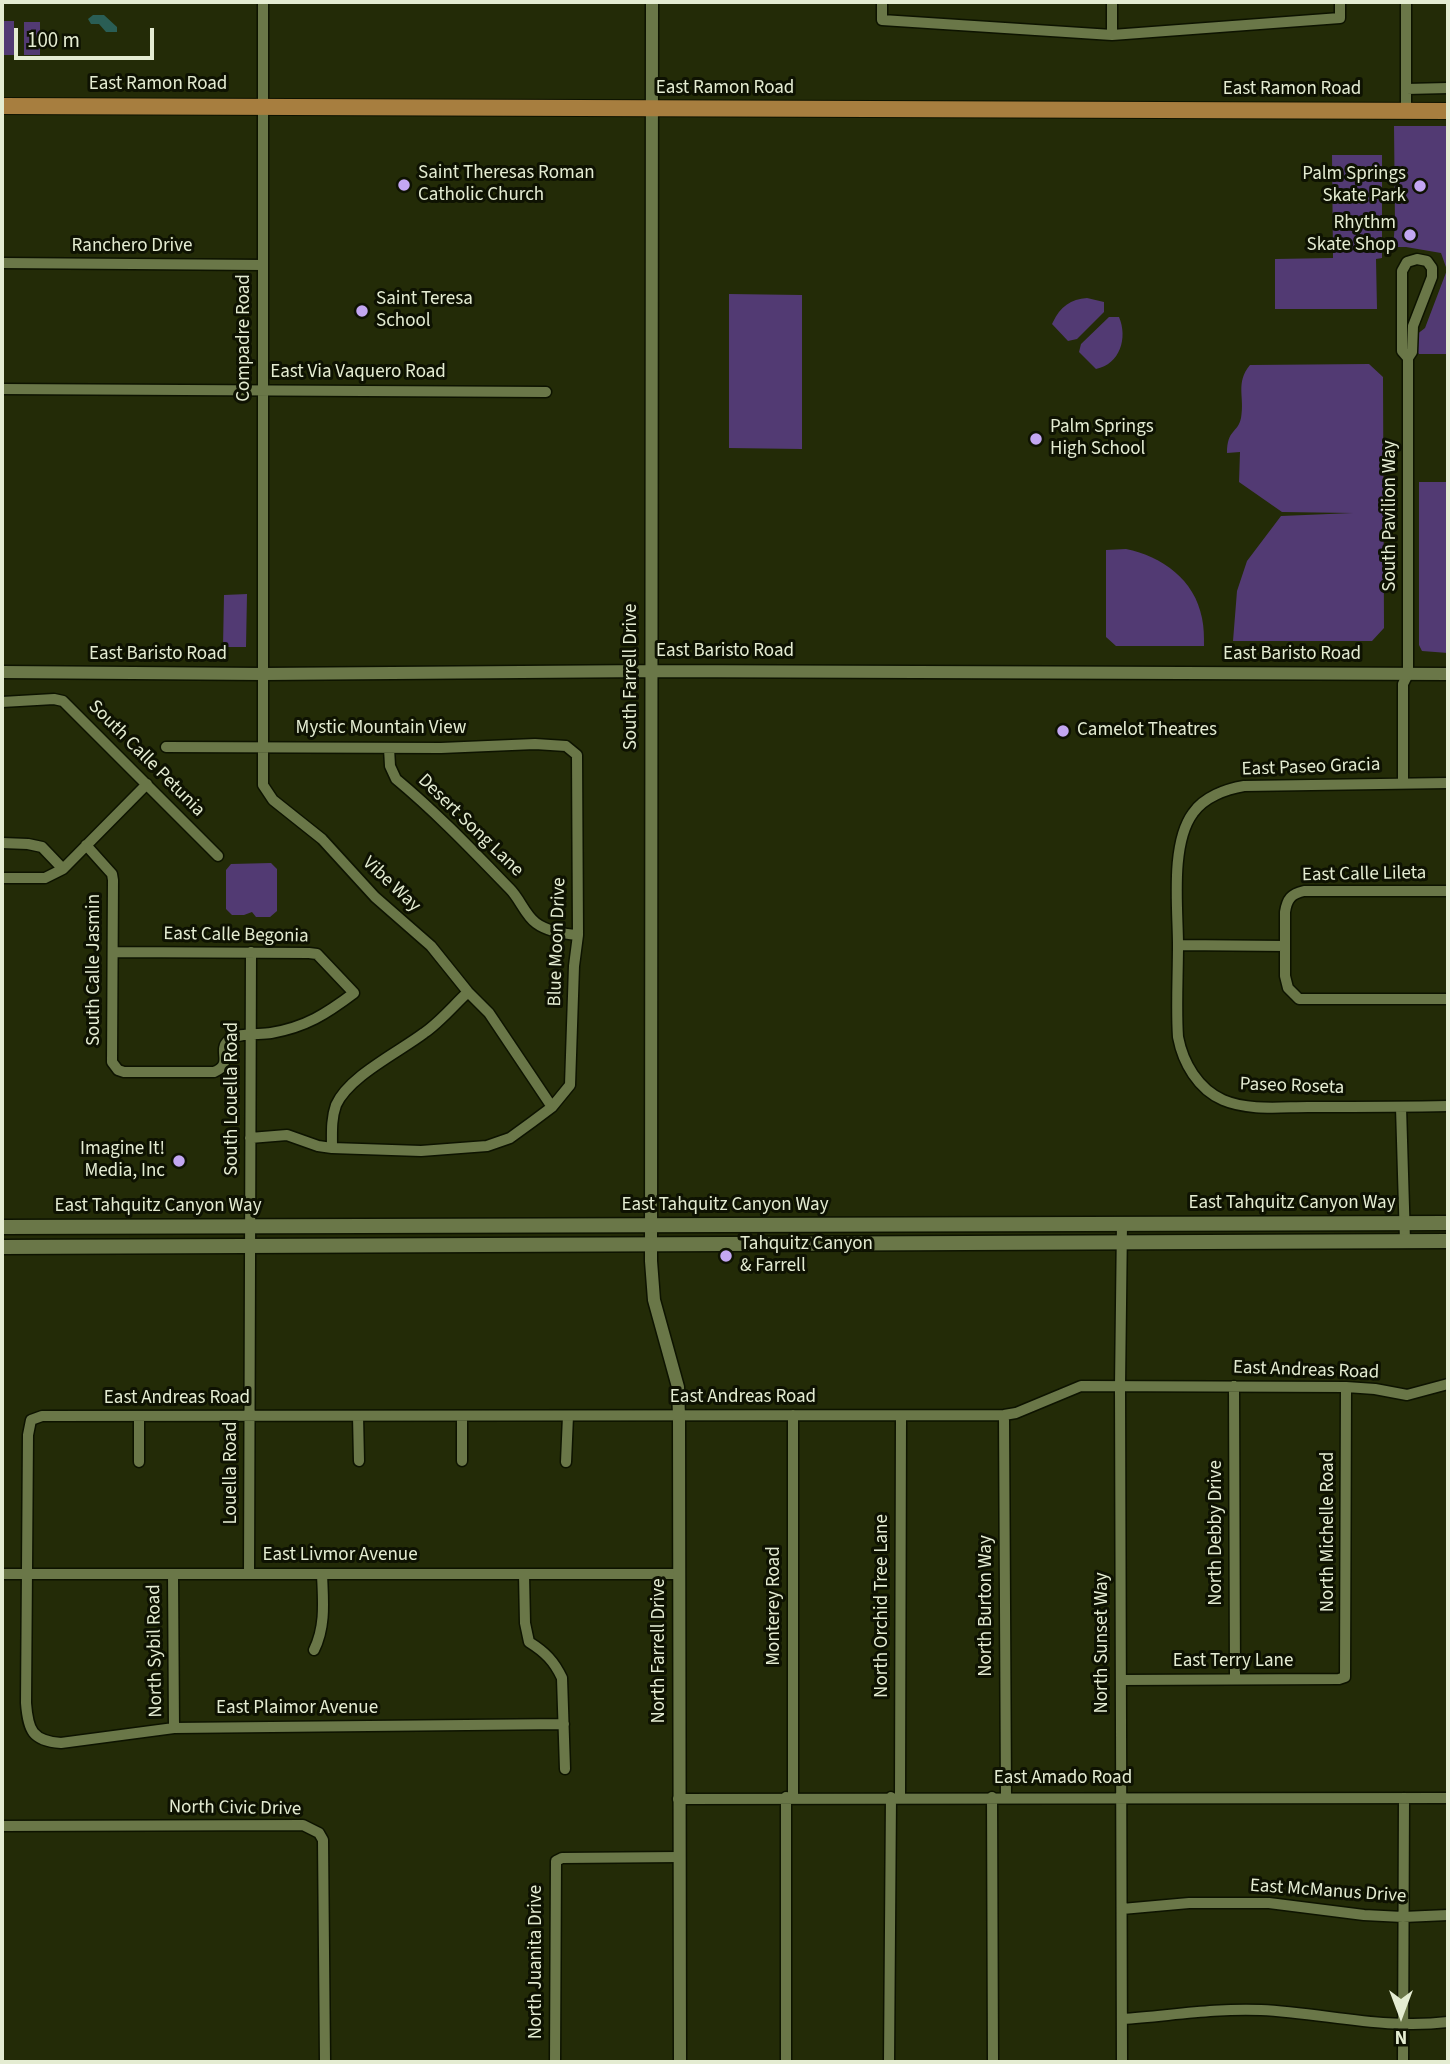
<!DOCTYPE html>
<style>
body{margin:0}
#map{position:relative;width:1450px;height:2064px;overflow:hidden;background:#232b07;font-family:"Source Sans 3",sans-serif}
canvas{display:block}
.frame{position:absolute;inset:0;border:4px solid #e4ecd2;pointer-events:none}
.north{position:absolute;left:1366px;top:1980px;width:70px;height:70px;-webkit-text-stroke:5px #0e1202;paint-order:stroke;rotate:180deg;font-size:19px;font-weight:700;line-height:28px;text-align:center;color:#e4ecd2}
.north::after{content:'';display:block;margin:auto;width:24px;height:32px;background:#e4ecd2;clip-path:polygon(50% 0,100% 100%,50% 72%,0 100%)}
.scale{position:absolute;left:14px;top:28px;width:140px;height:32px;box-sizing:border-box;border:4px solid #e4ecd2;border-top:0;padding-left:9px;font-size:21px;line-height:24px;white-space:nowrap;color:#e4ecd2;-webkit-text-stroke:5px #0e1202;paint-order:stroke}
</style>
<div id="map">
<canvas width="1450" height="2064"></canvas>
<div class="frame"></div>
<div class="north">N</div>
<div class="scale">100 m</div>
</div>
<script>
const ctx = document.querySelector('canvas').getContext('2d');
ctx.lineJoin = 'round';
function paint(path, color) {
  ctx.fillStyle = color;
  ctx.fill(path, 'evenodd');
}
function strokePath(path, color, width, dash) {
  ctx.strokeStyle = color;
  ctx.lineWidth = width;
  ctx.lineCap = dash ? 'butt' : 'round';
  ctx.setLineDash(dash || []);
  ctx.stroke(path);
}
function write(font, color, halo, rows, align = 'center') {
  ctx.font = font + ' "Source Sans 3",sans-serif';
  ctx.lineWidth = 6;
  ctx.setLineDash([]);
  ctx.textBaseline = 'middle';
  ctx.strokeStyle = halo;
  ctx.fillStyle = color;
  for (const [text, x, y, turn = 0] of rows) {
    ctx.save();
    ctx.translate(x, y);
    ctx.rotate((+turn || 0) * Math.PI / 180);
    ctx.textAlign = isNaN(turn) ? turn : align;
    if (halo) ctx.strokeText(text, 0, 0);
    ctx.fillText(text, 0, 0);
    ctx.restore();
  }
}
const green = new Path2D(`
 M2,21H14V55H2Z
 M24,22H40V55H24Z
 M1394,126H1448V354H1419L1416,350V335L1425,328L1447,270L1441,253L1406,247H1393L1395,224Z
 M1332,155H1382V258L1376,259L1377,309H1275V259L1333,258Z
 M729,294L802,295V449L729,448Z
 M1087,298L1104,302V312L1077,339L1068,341L1052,324L1053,322C1060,307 1071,299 1087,298Z
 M1109,317H1119C1128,338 1120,364 1096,369L1079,352L1081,344Z
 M1369,364L1383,377L1384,628L1372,641H1233L1237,591L1247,561L1281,516L1353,513L1282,512L1239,482L1240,452L1227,453C1227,429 1238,433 1241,418C1245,397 1235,383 1250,365Z
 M1419,482H1448V653L1422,651L1419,645Z
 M1126,549C1162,556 1195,580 1202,618C1204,627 1204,637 1204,646H1116L1106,637V550Z
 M247,594L246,647H223L224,595Z
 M271,863L277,869V911L270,917H256L252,912L244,915H232L226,909V870L231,864Z`);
const water = new Path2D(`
 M93,15H104L117,27V32H106L99,24H91L88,19Z`);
const minor = new Path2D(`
 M263,2V785L273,800L322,839L375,897L431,946L468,992L489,1013L552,1107
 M882,2V20L1112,35L1340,18V2
 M1406,2V111
 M1112,35V2
 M1406,89L1448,88
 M2,263L263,265
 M2,389L546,392
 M2,702L54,699L63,701L218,856
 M166,747L441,748L535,744L566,746L577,755L578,935L574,966L570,1085L552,1107L532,1122L510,1138L487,1146L421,1151L332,1148L318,1146L287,1135L250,1138
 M389,748L390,766L396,779C437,813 473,851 510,889C520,899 525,915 536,923C548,932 564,934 578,935
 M1403,783V684L1408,674V358L1412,352L1413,326L1432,277V268L1427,261L1417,259L1407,262L1402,271V351L1408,358
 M1448,783L1244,786C1226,789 1204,797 1193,813C1170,844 1178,909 1178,945C1178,976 1176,1007 1178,1037C1183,1063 1198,1089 1223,1100C1249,1111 1281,1107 1308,1107C1355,1107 1402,1107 1448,1106
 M2,843L28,844L42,847L63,869
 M86,845L112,874L113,880L112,1062L118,1070L124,1072H214C234,1064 217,1051 228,1041C236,1032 259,1035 271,1033C306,1027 326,1014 354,993L317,954L309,953L113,952
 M2,878H45L63,869L147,784
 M1448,891H1304C1291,894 1287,899 1285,912V976L1288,988L1299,999H1448
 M1178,945L1285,946
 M1401,1107L1405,1241
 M332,1148C332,1133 331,1119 336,1105C349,1076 399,1052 424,1033C440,1022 453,1006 468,992
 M1122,1223L1120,1386L1122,2062
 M1234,1386L1235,1679
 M793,1415V1797
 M1004,1415L1006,1797
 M358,1416L359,1461
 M462,1416V1461
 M139,1462V1417
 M566,1462L568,1416
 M2,1574H679
 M173,1574L174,1728
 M249,1574L251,952
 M524,1574L525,1623L529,1642C545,1652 554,1661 562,1678L565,1769
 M314,1650C326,1626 323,1600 322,1574
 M1121,1680L1339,1679L1345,1677L1346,1387
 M564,1724L174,1728L61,1743C32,1741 28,1730 26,1703L28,1435L31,1420L42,1416L1004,1415L1016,1413L1081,1386L1346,1387L1375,1389L1407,1395L1448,1384
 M786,1797V2062
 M900,1797L901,1416
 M992,1797L993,2062
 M678,1799L1448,1798
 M2,1826L303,1825L319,1833L323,1840L325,2062
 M1122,1909L1189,1903H1269L1364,1915L1403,1917L1448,1915
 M1122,2019C1168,2016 1214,2008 1261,2010C1324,2013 1385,2030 1448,2022
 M555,2062L556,1861L562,1858L679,1857
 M889,2062L891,1797
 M1403,2062L1404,1798`);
const tertiary = new Path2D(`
 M652,2L651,1261L654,1300L678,1387L679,1416L680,2062
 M2,672L263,674L651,671L1448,674`);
const secondary = new Path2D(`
 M2,1227L1448,1223
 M2,1247L1448,1241`);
const primary = new Path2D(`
 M2,106L1448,111`);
const markers = [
 [404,185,7,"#c3a7f2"],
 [1420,186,7,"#c3a7f2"],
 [1410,235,7,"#c3a7f2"],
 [362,311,7,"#c3a7f2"],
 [1036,439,7,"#c3a7f2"],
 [1063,731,7,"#c3a7f2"],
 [179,1161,7,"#c3a7f2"],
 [726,1256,7,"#c3a7f2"]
];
const streetNames = [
 ["East Ramon Road",158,85],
 ["East Ramon Road",725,89],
 ["East Ramon Road",1292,90],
 ["Ranchero Drive",132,247],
 ["Compadre Road",245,338,-90],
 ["East Via Vaquero Road",358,373],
 ["South Pavilion Way",1391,516,-90],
 ["East Baristo Road",725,652],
 ["East Baristo Road",158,655],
 ["East Baristo Road",1292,655],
 ["South Farrell Drive",632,677,-90],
 ["Mystic Mountain View",381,729],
 ["South Calle Petunia",146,759,45],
 ["East Paseo Gracia",1311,768,-2],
 ["Desert Song Lane",470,826,44],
 ["East Calle Lileta",1364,875,-1],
 ["Vibe Way",391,885,43],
 ["East Calle Begonia",236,936,1],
 ["Blue Moon Drive",558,942,-88],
 ["South Calle Jasmin",95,970,-90],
 ["Paseo Roseta",1292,1087,2],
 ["South Louella Road",233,1099,-90],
 ["East Tahquitz Canyon Way",1292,1204],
 ["East Tahquitz Canyon Way",725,1206],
 ["East Tahquitz Canyon Way",158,1207],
 ["East Andreas Road",1306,1371,2],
 ["East Andreas Road",743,1398],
 ["East Andreas Road",177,1399],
 ["Louella Road",232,1473,-90],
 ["North Michelle Road",1329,1532,-90],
 ["North Debby Drive",1217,1533,-90],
 ["East Livmor Avenue",340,1556],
 ["Monterey Road",775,1606,-90],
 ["North Orchid Tree Lane",883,1606,-90],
 ["North Burton Way",987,1606,-90],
 ["North Sunset Way",1103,1643,-90],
 ["North Sybil Road",156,1651,-91],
 ["North Farrell Drive",660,1651,-90],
 ["East Terry Lane",1233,1662],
 ["East Plaimor Avenue",297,1709],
 ["East Amado Road",1063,1779],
 ["North Civic Drive",235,1809,1],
 ["East McManus Drive",1328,1892,4],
 ["North Juanita Drive",537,1962,-90]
];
const poiNames = [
 ["Saint Theresas Roman",418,174],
 ["Catholic Church",418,196],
 ["Palm Springs",1406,175,"right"],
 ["Skate Park",1406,197,"right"],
 ["Rhythm",1396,224,"right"],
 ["Skate Shop",1396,246,"right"],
 ["Saint Teresa",376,300],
 ["School",376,322],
 ["Palm Springs",1050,428],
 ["High School",1050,450],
 ["Camelot Theatres",1077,731],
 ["Imagine It!",165,1150,"right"],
 ["Media, Inc",165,1172,"right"],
 ["Tahquitz Canyon",740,1245],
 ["& Farrell",740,1267]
];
paint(green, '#523a73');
paint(water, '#2a5e55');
strokePath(minor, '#0d1300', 13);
strokePath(tertiary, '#0d1300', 15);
strokePath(secondary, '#0d1300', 17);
strokePath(primary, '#0d1300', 18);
strokePath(minor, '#6a7748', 10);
strokePath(tertiary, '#6a7748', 12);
strokePath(secondary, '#6a7748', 14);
strokePath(primary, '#a77e3f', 16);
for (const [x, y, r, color] of markers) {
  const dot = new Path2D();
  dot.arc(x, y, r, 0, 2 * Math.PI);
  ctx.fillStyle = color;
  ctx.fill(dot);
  strokePath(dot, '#0e1202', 2.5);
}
write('19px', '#e4ecd2', '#0e1202', streetNames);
write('19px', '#e4ecd2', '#0e1202', poiNames, 'left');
</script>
